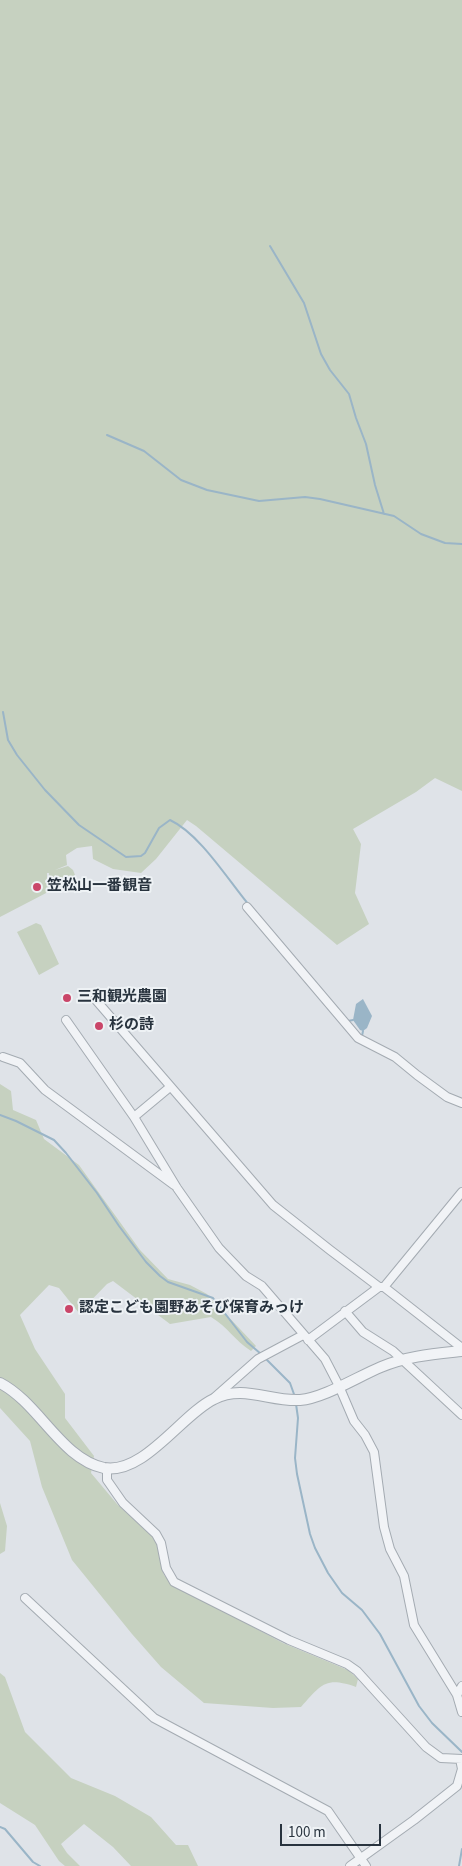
<!DOCTYPE html>
<meta charset="utf-8">
<style>
body{margin:0}
#map{position:relative;width:462px;height:1866px;overflow:hidden;background:#dfe3e8;font-family:"Source Sans 3",sans-serif}
canvas{display:block}
.scale{position:absolute;left:280px;top:1824px;width:101px;height:22px;box-sizing:border-box;border:2px solid #28333e;border-top:0;padding-left:6px;font-size:15px;line-height:18px;white-space:nowrap;color:#28333e;-webkit-text-stroke:4px #eef2f5;paint-order:stroke}
</style>
<div id="map">
<canvas width="462" height="1866"></canvas>
<div class="scale">100 m</div>
</div>
<script>
const ctx = document.querySelector('canvas').getContext('2d');
ctx.lineJoin = 'round';
function paint(path, color) {
  ctx.fillStyle = color;
  ctx.fill(path, 'evenodd');
}
function strokePath(path, color, width, dash) {
  ctx.strokeStyle = color;
  ctx.lineWidth = width;
  ctx.lineCap = dash ? 'butt' : 'round';
  ctx.setLineDash(dash || []);
  ctx.stroke(path);
}
function write(font, color, halo, rows, align = 'center') {
  ctx.font = font + ' "Source Sans 3","Noto Sans JP",sans-serif';
  ctx.lineWidth = 4;
  ctx.setLineDash([]);
  ctx.textBaseline = 'middle';
  ctx.strokeStyle = halo;
  ctx.fillStyle = color;
  for (const [text, x, y, turn = 0] of rows) {
    ctx.save();
    ctx.translate(x, y);
    ctx.rotate((+turn || 0) * Math.PI / 180);
    ctx.textAlign = isNaN(turn) ? turn : align;
    if (halo) ctx.strokeText(text, 0, 0);
    ctx.fillText(text, 0, 0);
    ctx.restore();
  }
}
const green = new Path2D(`
 M0,0H462V791L435,778L416,792L353,829L361,844L355,893L369,924L337,945L196,826L187,820L156,859L141,873L113,869L93,859L92,846L77,848L66,855L67,865L55,870L68,866L73,870L75,875L59,888L49,880V873H47V883L50,891L0,917Z
 M36,923L41,925L59,964L39,975L17,932Z
 M0,1084L11,1091L13,1110L36,1120L44,1139L79,1165L140,1250L168,1279L190,1285L207,1294L256,1346L251,1351C234,1340 228,1327 211,1317L170,1324L113,1281L107,1284L79,1313L59,1288L49,1285L20,1315L35,1349L65,1394V1418L94,1456L91,1473L117,1504L156,1540L164,1575L180,1588L283,1643L348,1670L358,1679L356,1687C325,1676 321,1685 301,1707L273,1708L204,1703L161,1667L132,1634L72,1560L42,1487L30,1441L0,1408Z
 M0,1503L7,1526L5,1551L0,1554Z
 M0,1673L5,1677L25,1732L71,1778L115,1796L151,1817L176,1845H188L198,1866H131L113,1847L84,1824L61,1844L67,1853L80,1866H65L59,1861L35,1825L0,1803Z`);
const water = new Path2D(`
 M363,999L372,1016L367,1028L363,1031L360,1030L353,1020L356,1004Z`);
const stream = new Path2D(`
 M270,246L304,303L321,354L330,370L349,394L356,418L366,444L375,485L384,514
 M107,435L144,451L181,480L207,490L259,501L305,497L320,499L394,516L421,534L445,543L462,544
 M3,712L8,740L17,755L45,790L79,825L126,857L141,856L145,853L159,828L170,820C200,834 228,880 249,905
 M348,1021L353,1020
 M362,1036L363,1031
 M0,1115L16,1121L54,1140L66,1153L97,1193L119,1226L146,1262L160,1276L168,1282L213,1298L247,1342L261,1354
 M265,1358L290,1383L295,1397
 M296,1404L298,1418L295,1458L297,1474L310,1534L315,1548L328,1573L342,1593L362,1610L380,1634L419,1706L432,1723L462,1752
 M0,1827L5,1829L33,1862L40,1866
 M459,1866L462,1849`);
const minor = new Path2D(`
 M247,907L358,1038L395,1057L417,1075L447,1097L462,1103
 M95,999L273,1205L330,1250L379,1287H384L462,1348
 M66,1020L134,1117L177,1188L219,1248L246,1276L262,1286L325,1359L339,1386L354,1421L365,1435L374,1452L384,1527L390,1549L404,1576L414,1625L457,1695L462,1712
 M3,1057L20,1063L45,1090L174,1185
 M134,1117L170,1087
 M384,1287L462,1192
 M345,1311L363,1332L393,1351L462,1415
 M308,1340L379,1287
 M215,1397L258,1359L303,1335
 M107,1468V1480L123,1503L156,1534L161,1543L166,1568L174,1582L289,1640L347,1664L357,1671L426,1747L441,1758L462,1759
 M25,1598L154,1718L328,1811L366,1866
 M457,1695L462,1686
 M350,1866L414,1820L457,1786L462,1769L460,1759`);
const tertiary = new Path2D(`
 M0,1383C39,1403 61,1459 104,1468C144,1475 182,1414 214,1399C243,1384 270,1402 300,1400C324,1398 357,1377 381,1367C407,1356 434,1354 462,1351`);
const markers = [
 [37,887,5,"#ca4669"],
 [67,998,5,"#ca4669"],
 [99,1026,5,"#ca4669"],
 [69,1309,5,"#ca4669"]
];
const poiNames = [
 ["笠松山一番観音",47,887],
 ["三和観光農園",77,998],
 ["杉の詩",109,1026],
 ["認定こども園野あそび保育みっけ",79,1309]
];
paint(green, '#c6d1c0');
paint(water, '#9ab5c7');
strokePath(stream, '#9ab5c7', 2);
strokePath(minor, '#a4abb2', 10);
strokePath(tertiary, '#a4abb2', 12);
strokePath(minor, '#f1f3f6', 8);
strokePath(tertiary, '#f1f3f6', 10);
for (const [x, y, r, color] of markers) {
  const dot = new Path2D();
  dot.arc(x, y, r, 0, 2 * Math.PI);
  ctx.fillStyle = color;
  ctx.fill(dot);
  strokePath(dot, '#eef2f5', 2);
}
write('bold 15px', '#28333e', '#eef2f5', poiNames, 'left');
</script>
